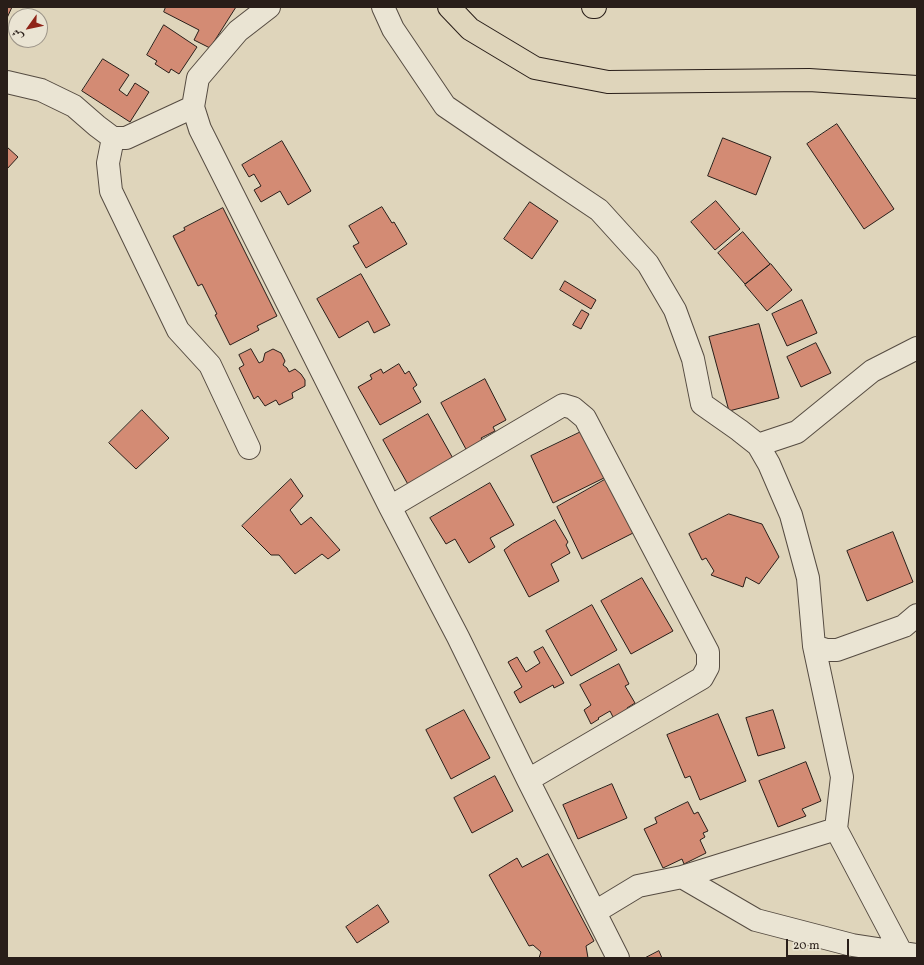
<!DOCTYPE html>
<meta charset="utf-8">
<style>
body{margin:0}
#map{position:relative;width:924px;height:965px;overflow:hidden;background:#dfd5bb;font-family:Vollkorn,Amiri,serif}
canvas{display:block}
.frame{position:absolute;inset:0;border:8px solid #291e19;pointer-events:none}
.north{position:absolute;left:8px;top:8px;width:40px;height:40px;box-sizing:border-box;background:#eae4d3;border:1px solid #9d9589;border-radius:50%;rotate:237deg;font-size:11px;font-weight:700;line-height:16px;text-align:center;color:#291e19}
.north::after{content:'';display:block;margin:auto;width:14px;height:18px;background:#8f2418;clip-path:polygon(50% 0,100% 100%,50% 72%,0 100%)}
.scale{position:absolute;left:786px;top:939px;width:63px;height:18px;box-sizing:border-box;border:2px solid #291e19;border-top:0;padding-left:5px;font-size:12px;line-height:14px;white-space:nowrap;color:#291e19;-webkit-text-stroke:3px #eae4d3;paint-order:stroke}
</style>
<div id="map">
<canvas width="924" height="965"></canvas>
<div class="frame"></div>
<div class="north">ش</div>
<div class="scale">20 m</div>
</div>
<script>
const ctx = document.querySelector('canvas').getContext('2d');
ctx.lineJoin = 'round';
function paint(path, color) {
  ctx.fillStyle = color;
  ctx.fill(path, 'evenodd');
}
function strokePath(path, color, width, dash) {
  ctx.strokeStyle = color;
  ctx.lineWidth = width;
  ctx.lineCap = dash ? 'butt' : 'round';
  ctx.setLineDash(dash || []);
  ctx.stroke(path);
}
const building = new Path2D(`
 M7,7H12L7,18Z
 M166,7H236L210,48L194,40L199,30L164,12Z
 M164,25L197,47L179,74L171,69L169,73L155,64L157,61L147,55Z
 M103,59L129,75L119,90L127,96L135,83L149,92L130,122L82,91Z
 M837,124L894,209L864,229L807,144Z
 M723,138L771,157L756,195L708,176Z
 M282,141L311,191L288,205L280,191L261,202L254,190L261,186L254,174L249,177L242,165Z
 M7,147L18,157L7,169Z
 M716,201L740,229L715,250L691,222Z
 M530,202L558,221L532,259L504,239Z
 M382,207L392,223L394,222L407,244L366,268L353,246L359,243L349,226Z
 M223,208L277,316L257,326L259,330L230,345L215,315L217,314L202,284L198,286L173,236L185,230L184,228Z
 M743,232L770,264L745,284L718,253Z
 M771,264L792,290L767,311L745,285Z
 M361,274L390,325L374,333L368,321L339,338L317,299Z
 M565,281L596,300L591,309L560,290Z
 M802,300L817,333L787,346L772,314Z
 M582,310L589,314L581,329L573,325Z
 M759,324L779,398L729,411L709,337Z
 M816,343L831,373L801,387L787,357Z
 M251,349L259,363L263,361L265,353L273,349L281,353L285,361L283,365L287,368L289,372L295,369L301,374L305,380V386L292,393L293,398L279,405L276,400L265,406L258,396L254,399L239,368L244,365L239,355Z
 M399,364L405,374L409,371L417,385L413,388L421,402L380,425L358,387L372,379L370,375L381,369L383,373Z
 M485,379L506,420L493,427L495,431L481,438L484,442L467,451L441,403Z
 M142,410L169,438L136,469L109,443Z
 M428,414L455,462L410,488L383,440Z
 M583,431L606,477L553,503L531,456Z
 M608,478L635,532L582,559L557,507Z
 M291,479L303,496L290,510L301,525L311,517L340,550L328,559L322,554L295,574L279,555H271L242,526Z
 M490,483L514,525L490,538L495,547L469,563L455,539L446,544L430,518Z
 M729,514L762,524L779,557L759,584L746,577L743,587L711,575L714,571L706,558L702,560L689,534Z
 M555,520L568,542L566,545L570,553L551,564L559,581L529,597L504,550L512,544Z
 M893,532L913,582L867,601L847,551Z
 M642,578L673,631L631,654L601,601Z
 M592,605L617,650L571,676L546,631Z
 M543,647L564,683L554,688L553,685L520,703L514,692L522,687L508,662L517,657L526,672L540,663L534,652Z
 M619,664L629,684L625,686L635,703L627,708L630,714L615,721L610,711L598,718L599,719L591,724L584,710L591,705L580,685Z
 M464,710L490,758L451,779L426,730Z
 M773,710L785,748L758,756L746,718Z
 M718,714L746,781L700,800L690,776L685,778L667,735Z
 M806,762L821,801L802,809L806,816L778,827L759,781Z
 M495,776L513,811L472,833L454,798Z
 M612,784L627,818L578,839L563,805Z
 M688,802L694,814L698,812L708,831L703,833L705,837L700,840L706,853L684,864L682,859L663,868L644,829L657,823L655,818Z
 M548,854L594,941L586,946L588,958H539L541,952L533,945L529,946L489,875L517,858L522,867Z
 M378,905L389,922L357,943L346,927Z
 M659,951L662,958H645Z`);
const minor = new Path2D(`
 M269,7L238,31L198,78L193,107L200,129L390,507L458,637L528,780L618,958
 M383,7L393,29L445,106L514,153L599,210L648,264L675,310L693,359L702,404L739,430L758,445L769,464L791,515L808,578L814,646L842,777L836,829L682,877
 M7,82L41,90L74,106L97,126L113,138H126L193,107
 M113,138L108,163L111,191L178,330L210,365L249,448
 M758,445L797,432L872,371L917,348
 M390,507L563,405L573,408L585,418L708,652V667L702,678L528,780
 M814,646L826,650H837L904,626L917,615
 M836,829L901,952
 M595,912L638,886L682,877L756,920L852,945L917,955`);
const highway = new Path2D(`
 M449,7L470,29L535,68L608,82L809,80L917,87
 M593,7H595`);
paint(building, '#d38b74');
strokePath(building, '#291e19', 1);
strokePath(minor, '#564c42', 24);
strokePath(highway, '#291e19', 24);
strokePath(minor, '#eae4d3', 22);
strokePath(highway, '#dfd5bb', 22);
</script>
